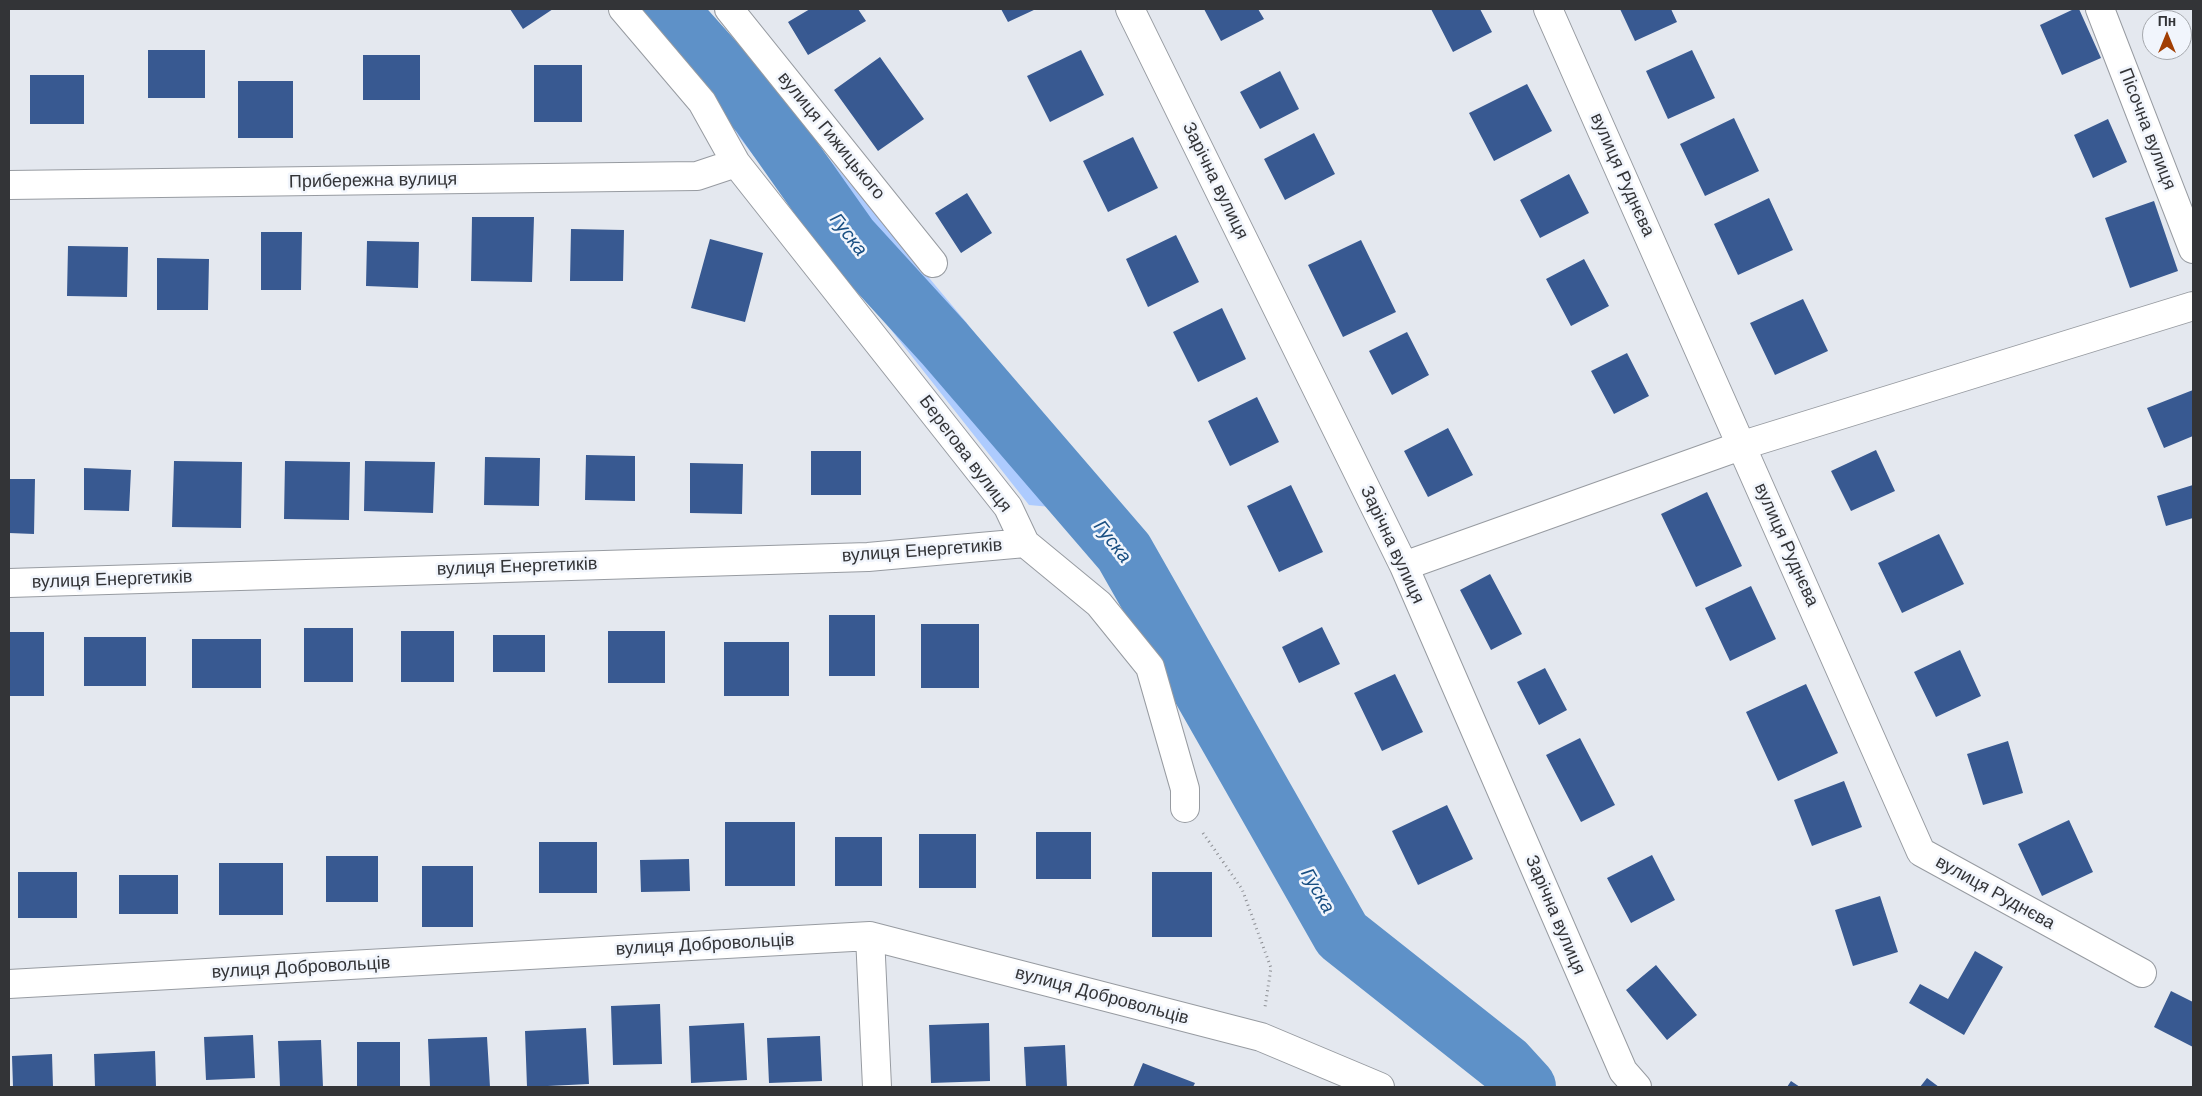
<!DOCTYPE html>
<meta charset="utf-8">
<style>
body{margin:0}
#map{position:relative;width:2202px;height:1096px;overflow:hidden;background:#e4e8ef;font-family:Arial,sans-serif}
canvas{display:block}
.frame{position:absolute;inset:0;border:10px solid #333437;pointer-events:none}
.north{position:absolute;left:2142px;top:10px;width:50px;height:50px;box-sizing:border-box;background:#f1f5fc;border:1px solid #a5a8ad;border-radius:50%;rotate:0deg;font-size:14px;font-weight:700;line-height:20px;text-align:center;color:#333437}
.north::after{content:'';display:block;margin:auto;width:18px;height:22px;background:#a13e03;clip-path:polygon(50% 0,100% 100%,50% 72%,0 100%)}
</style>
<div id="map">
<canvas width="2202" height="1096"></canvas>
<div class="frame"></div>
<div class="north">Пн</div>
</div>
<script>
const ctx = document.querySelector('canvas').getContext('2d');
ctx.lineJoin = 'round';
function paint(path, color) {
  ctx.fillStyle = color;
  ctx.fill(path, 'evenodd');
}
function strokePath(path, color, width, dash) {
  ctx.strokeStyle = color;
  ctx.lineWidth = width;
  ctx.lineCap = dash ? 'butt' : 'round';
  ctx.setLineDash(dash || []);
  ctx.stroke(path);
}
function write(font, color, halo, rows, align = 'center') {
  ctx.font = font + ' Arial,sans-serif';
  ctx.lineWidth = 5;
  ctx.setLineDash([]);
  ctx.textBaseline = 'middle';
  ctx.strokeStyle = halo;
  ctx.fillStyle = color;
  for (const [text, x, y, turn = 0] of rows) {
    ctx.save();
    ctx.translate(x, y);
    ctx.rotate((+turn || 0) * Math.PI / 180);
    ctx.textAlign = isNaN(turn) ? turn : align;
    if (halo) ctx.strokeText(text, 0, 0);
    ctx.fillText(text, 0, 0);
    ctx.restore();
  }
}
const green = new Path2D(`
 M642,9H704L966,322L1118,513L1029,505L739,137L687,55Z`);
const river = new Path2D(`
 M667,9L760,113L849,239L944,343L1124,552L1342,935L1505,1064L1526,1087`);
const building = new Path2D(`
 M510,9H553L523,29Z
 M810,9H858L866,21L808,55L788,22Z
 M1001,9H1036L1008,22Z
 M1204,9H1258L1264,19L1221,41Z
 M1431,9H1480L1492,32L1453,52Z
 M1620,9H1671L1677,22L1635,41Z
 M2074,9H2079L2101,58L2062,75L2040,25Z
 M148,50H205V98H148Z
 M1081,50L1104,95L1050,122L1027,76Z
 M1692,50L1715,98L1668,119L1646,71Z
 M363,55H420V100H363Z
 M880,57L924,119L878,151L834,90Z
 M534,65H582V122H534Z
 M1280,71L1299,109L1260,129L1240,92Z
 M30,75H84V124H30Z
 M238,81H293V138H238Z
 M1527,84L1552,131L1494,161L1469,113Z
 M1734,118L1759,171L1705,196L1680,144Z
 M2108,119L2127,162L2093,178L2074,135Z
 M1314,133L1335,174L1285,200L1264,159Z
 M1133,137L1158,188L1108,212L1083,161Z
 M1569,174L1589,213L1540,238L1520,200Z
 M967,193L992,233L961,253L935,213Z
 M1769,198L1793,250L1738,275L1714,224Z
 M2154,201L2178,271L2130,288L2105,218Z
 M472,217H534L532,282L471,281Z
 M571,229L624,230L623,281H570Z
 M261,232H302L301,290H261Z
 M1176,235L1199,282L1148,307L1126,259Z
 M710,239L763,253L745,322L691,308Z
 M1361,240L1396,312L1343,337L1308,265Z
 M367,241L419,242L418,288L366,286Z
 M68,246L128,247L127,297L67,296Z
 M157,258L209,259L208,310H157Z
 M1584,259L1609,306L1571,326L1546,279Z
 M1803,299L1828,351L1775,375L1750,323Z
 M1222,308L1246,359L1198,382L1173,332Z
 M1407,332L1429,375L1392,395L1369,351Z
 M1627,353L1649,396L1614,414L1591,371Z
 M2193,390V436L2164,448L2147,408Z
 M1257,397L1279,442L1230,466L1208,421Z
 M1448,428L1473,475L1428,497L1404,451Z
 M1876,450L1895,491L1851,511L1831,471Z
 M811,451H861V495H811Z
 M586,455L635,456V501L585,500Z
 M485,457L540,458L539,506L484,505Z
 M174,461L242,462L241,528L172,527Z
 M285,461L350,462L349,520L284,519Z
 M365,461L435,462L433,513L364,511Z
 M690,463L743,464L742,514L690,513Z
 M84,468L131,470L129,511L84,510Z
 M9,479H35L34,534L9,533Z
 M1291,485L1323,552L1279,572L1247,506Z
 M2193,485V518L2166,526L2157,496Z
 M1707,492L1742,566L1696,587L1661,514Z
 M1939,534L1964,584L1902,613L1878,563Z
 M1490,574L1522,634L1491,650L1460,590Z
 M1751,586L1776,639L1730,661L1705,608Z
 M829,615H875V676H829Z
 M921,624H979V688H921Z
 M1322,627L1340,664L1299,683L1282,647Z
 M304,628H353V682H304Z
 M401,631H454V682H401Z
 M608,631H665V683H608Z
 M9,632H44V696H9Z
 M493,635H545V672H493Z
 M84,637H146V686H84Z
 M192,639H261V688H192Z
 M724,642H789V696H724Z
 M1960,650L1981,696L1936,717L1914,672Z
 M1545,668L1567,710L1539,725L1517,682Z
 M1395,674L1423,732L1382,751L1354,693Z
 M1806,684L1838,753L1778,781L1746,712Z
 M1580,738L1615,805L1581,822L1546,755Z
 M2008,741L2023,793L1983,805L1967,754Z
 M1844,781L1862,827L1812,846L1794,800Z
 M1447,805L1473,859L1418,885L1392,831Z
 M2069,820L2093,872L2042,896L2018,844Z
 M725,822H795V886H725Z
 M1036,832H1091V879H1036Z
 M919,834H976V888H919Z
 M835,837H882V886H835Z
 M539,842H597V893H539Z
 M1652,855L1675,900L1631,923L1607,878Z
 M326,856H378V902H326Z
 M689,859L690,891L641,892L640,860Z
 M219,863H283V915H219Z
 M422,866H473V927H422Z
 M18,872H77V918H18Z
 M1152,872H1212V937H1152Z
 M119,875H178V914H119Z
 M1880,896L1898,952L1853,966L1835,910Z
 M1975,951L2003,967L1964,1035L1909,1003L1920,984L1948,999Z
 M1656,965L1697,1015L1667,1040L1626,990Z
 M2171,991L2193,1002V1047L2154,1027Z
 M660,1004L662,1064L613,1065L611,1006Z
 M744,1023L747,1080L691,1083L689,1026Z
 M989,1023L990,1081L931,1083L929,1025Z
 M586,1028L589,1084L527,1087L525,1031Z
 M253,1035L255,1078L206,1080L204,1037Z
 M820,1036L822,1081L769,1083L767,1038Z
 M487,1037L490,1087H430L428,1039Z
 M321,1040L323,1087H280L278,1041Z
 M357,1042H400V1087H357Z
 M1065,1045L1067,1087H1026L1024,1047Z
 M155,1051L156,1087H95L94,1054Z
 M52,1054L53,1087H13L12,1056Z
 M1143,1063L1195,1083L1193,1087H1133Z
 M1927,1078L1939,1087H1920Z
 M1791,1081L1800,1087H1787Z`);
const path = new Path2D(`
 M1203,833L1242,889L1271,968L1265,1007`);
const minor = new Path2D(`
 M623,9L702,102L736,163L1008,507L1025,543L1099,604L1150,667L1185,789V808
 M729,9L933,263
 M1130,9L1404,566L1623,1071L1637,1087
 M1548,9L1921,852L2142,973
 M2100,9L2193,249
 M9,185L697,176L736,163
 M1404,566L1743,445L2193,306
 M9,583L868,557L1025,543
 M870,936L877,1087
 M9,984L870,936L1261,1037L1380,1087`);
const streetNames = [
 ["Пісочна вулиця",2147,129,69],
 ["вулиця Гижицького",831,136,51],
 ["вулиця Руднєва",1622,175,66],
 ["Прибережна вулиця",373,181,-1],
 ["Зарічна вулиця",1215,181,64],
 ["Берегова вулиця",965,454,53],
 ["Зарічна вулиця",1392,545,65],
 ["вулиця Руднєва",1786,545,66],
 ["вулиця Енергетиків",922,551,-4],
 ["вулиця Енергетиків",517,567,-2],
 ["вулиця Енергетиків",112,580,-2],
 ["вулиця Руднєва",1995,893,29],
 ["Зарічна вулиця",1555,915,67],
 ["вулиця Добровольців",705,945,-3],
 ["вулиця Добровольців",301,968,-3],
 ["вулиця Добровольців",1102,996,15]
];
const waterNames = [
 ["Гуска",848,235,52],
 ["Гуска",1112,542,52],
 ["Гуска",1317,891,60]
];
paint(green, '#adcbfe');
strokePath(river, '#5e91c8', 60);
paint(building, '#385991');
strokePath(minor, '#979ba1', 30);
strokePath(path, '#8c8e93', 3, [1, 4]);
strokePath(minor, '#fff', 28);
write('18px', '#333437', '#f1f5fc', streetNames);
write('italic 19px', '#184e82', '#f1f5fc', waterNames);
</script>
